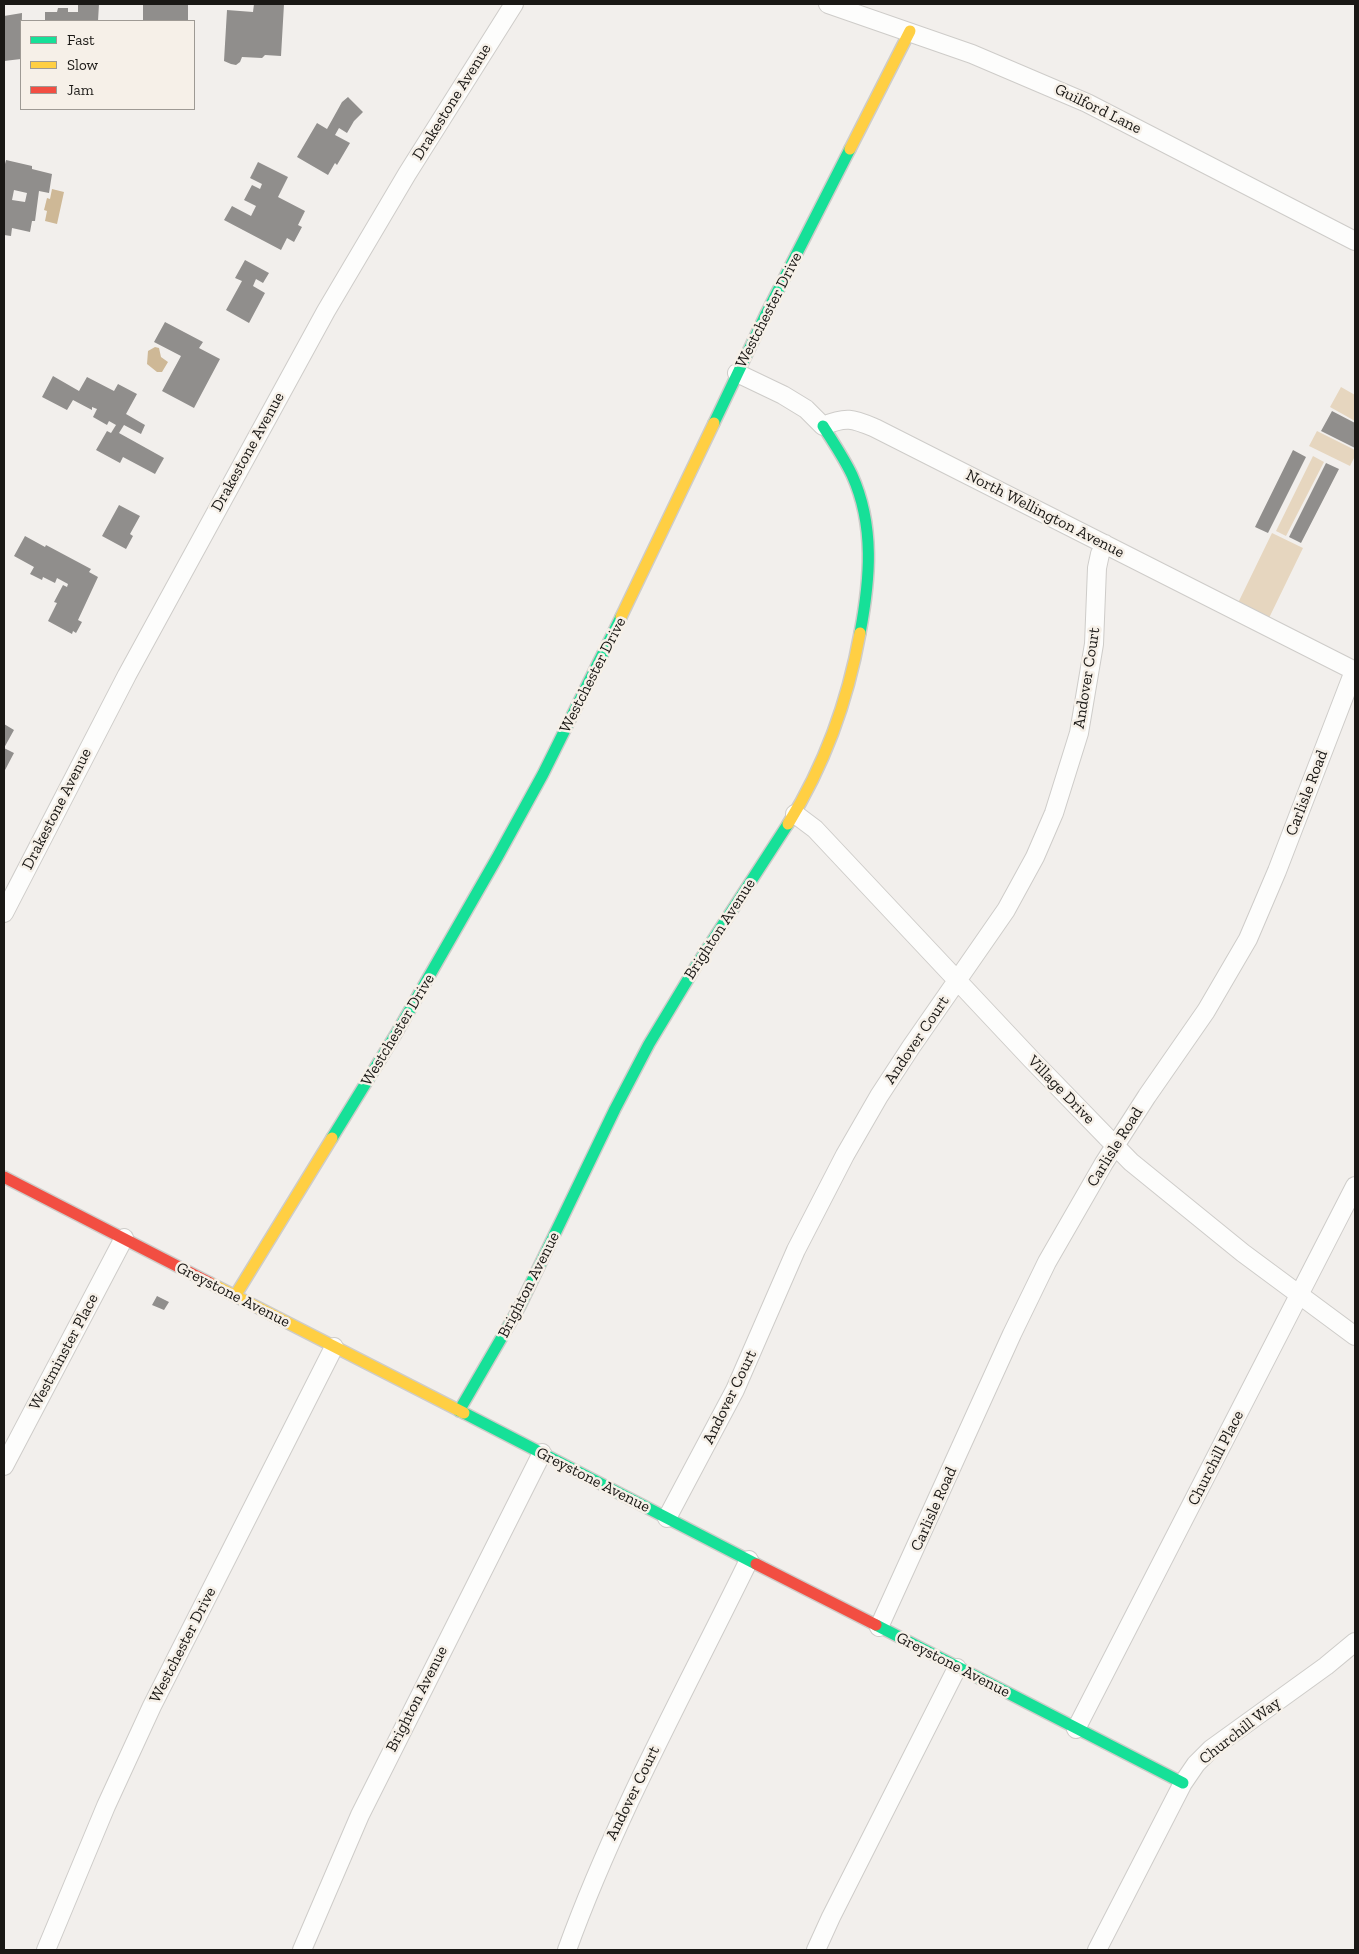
<!DOCTYPE html>
<style>
body{margin:0}
#map{position:relative;width:1359px;height:1954px;overflow:hidden;background:#f2efec;font-family:"Zilla Slab",serif}
canvas{display:block}
.frame{position:absolute;inset:0;border:5px solid #1a1815;pointer-events:none}
.legend{position:absolute;left:20px;top:20px;width:175px;height:90px;box-sizing:border-box;background:#f6f0e8;border:1px solid #9e9a94;margin:0;padding:6px 9px;list-style:none;font-size:15px;color:#1a1815}
.legend li{display:flex;align-items:center;gap:10px;height:25px}
.legend b{width:25px;border:1px solid #9e9a94}
</style>
<div id="map">
<canvas width="1359" height="1954"></canvas>
<div class="frame"></div>
<ul class="legend">
<li><b style="height:6px;background:#16e098"></b>Fast</li>
<li><b style="height:6px;background:#ffcf43"></b>Slow</li>
<li><b style="height:6px;background:#f24e42"></b>Jam</li>
</ul>
</div>
<script>
const ctx = document.querySelector('canvas').getContext('2d');
ctx.lineJoin = 'round';
function paint(path, color) {
  ctx.fillStyle = color;
  ctx.fill(path, 'evenodd');
}
function strokePath(path, color, width, dash) {
  ctx.strokeStyle = color;
  ctx.lineWidth = width;
  ctx.lineCap = dash ? 'butt' : 'round';
  ctx.setLineDash(dash || []);
  ctx.stroke(path);
}
function write(font, color, halo, rows, align = 'center') {
  ctx.font = font + ' "Zilla Slab",serif';
  ctx.lineWidth = 5;
  ctx.setLineDash([]);
  ctx.textBaseline = 'middle';
  ctx.strokeStyle = halo;
  ctx.fillStyle = color;
  for (const [text, x, y, turn = 0] of rows) {
    ctx.save();
    ctx.translate(x, y);
    ctx.rotate((+turn || 0) * Math.PI / 180);
    ctx.textAlign = isNaN(turn) ? turn : align;
    if (halo) ctx.strokeText(text, 0, 0);
    ctx.fillText(text, 0, 0);
    ctx.restore();
  }
}
const green = new Path2D(`
 M1341,387L1355,395V421L1330,407Z
 M1317,431L1355,450V456L1350,466L1309,446Z
 M1313,456L1324,462L1286,536L1276,531Z
 M1272,533L1303,548L1269,618L1238,603Z`);
const water = new Path2D(`
 M52,189L64,192L57,224L45,221L47,211L44,210L47,198L50,199Z
 M155,347L159,348L161,357L168,362L162,372H157L147,364L148,351Z`);
const building = new Path2D(`
 M78,4H99L98,21H45V12H57L58,8H68V12H78Z
 M143,4H188V21H143Z
 M254,4H284L281,56L265,55L262,58L242,57L240,62L236,65L231,64L224,61L227,10L253,12Z
 M22,13L21,59L4,61V16Z
 M348,97L363,112L354,121L347,133L339,128L335,135L350,143L337,165L335,163L328,175L297,157L317,123L327,129L342,102Z
 M6,160L32,166V169L52,174L49,193L39,191L35,221H32L30,232L12,228L11,236L4,235V164H5ZM14,190L27,193L25,202L12,200Z
 M258,162L288,177L278,197L305,211L298,225L302,227L294,242L287,238L281,250L224,220L232,206L251,216L256,206L244,200L252,185L260,189L262,184L250,178Z
 M245,260L269,273L263,283L256,279L253,286L265,293L249,323L226,310L242,281L235,278Z
 M165,322L203,342L199,348L220,359L194,408L162,391L181,356L154,342Z
 M53,376L79,391L87,377L114,391L118,384L137,394L126,414L145,425L141,434L124,425L119,433L164,458L155,474L123,457L120,463L96,450L107,431L111,433L116,425L109,421L107,425L93,417L97,409L92,407V410L73,400L67,410L42,397Z
 M1332,411L1355,423V448L1321,431Z
 M1293,450L1306,457L1268,533L1255,527Z
 M1326,463L1339,469L1301,543L1289,537Z
 M119,505L140,516L130,534L133,536L126,549L102,536Z
 M25,536L45,547L46,545L91,569L89,572L98,577L78,620L82,622L76,633L73,631L72,634L48,621L57,603L54,602L63,585L67,587L68,584L57,578L55,583L43,577L42,580L30,574L34,567L14,556Z
 M4,724L14,730L4,748L14,753L4,772Z
 M157,1296L169,1302L164,1310L152,1305Z`);
const street = new Path2D(`
 M828,4L972,54L1087,103L1355,241
 M737,373L783,395L806,409L823,426C847,416 853,419 875,428L1355,671
 M795,814L815,829L1031,1059L1131,1162L1243,1253L1355,1336
 M4,913L127,675L326,311L407,174L514,4
 M4,1466L124,1238
 M667,1518L735,1390L796,1250L845,1155L879,1096L911,1047L1006,910L1035,857L1054,813L1079,733L1094,644L1097,568L1100,554L1105,544
 M879,1627L1012,1334L1047,1262L1104,1163L1147,1096L1206,1011L1248,939L1277,871L1354,671
 M1076,1729L1355,1186
 M46,1950L106,1806L152,1706L334,1347
 M302,1950L360,1815L542,1453
 M567,1950C616,1815 686,1689 749,1560
 M816,1950L831,1917L957,1668
 M1097,1950L1183,1783L1196,1764L1211,1749L1326,1666L1355,1642`);
const fast = new Path2D(`
 M714,423L765,316L850,149
 M823,426C833,442 844,458 852,475C875,526 870,580 860,633
 M332,1138L396,1034L498,856L543,774L621,617
 M459,1411L520,1306L615,1109L649,1044L696,966L788,824
 M464,1413L756,1564
 M876,1625L1183,1783`);
const slow = new Path2D(`
 M850,149L910,31
 M621,617L714,423
 M788,824C824,766 848,700 860,633
 M210,1283L464,1413
 M235,1296L332,1138`);
const jam = new Path2D(`
 M4,1177L210,1283
 M756,1564L876,1625`);
const streetNames = [
 ["Drakestone Avenue",452,102,-58],
 ["Guilford Lane",1098,109,26],
 ["Westchester Drive",769,310,-63],
 ["Drakestone Avenue",248,452,-61],
 ["North Wellington Avenue",1045,514,27],
 ["Westchester Drive",593,675,-63],
 ["Andover Court",1087,678,-81],
 ["Carlisle Road",1307,793,-69],
 ["Drakestone Avenue",57,809,-63],
 ["Brighton Avenue",720,929,-57],
 ["Westchester Drive",398,1030,-59],
 ["Andover Court",917,1040,-56],
 ["Village Drive",1061,1090,46],
 ["Carlisle Road",1115,1147,-58],
 ["Brighton Avenue",529,1285,-63],
 ["Greystone Avenue",233,1295,27],
 ["Westminster Place",64,1352,-62],
 ["Andover Court",730,1397,-64],
 ["Churchill Place",1216,1458,-63],
 ["Greystone Avenue",593,1480,27],
 ["Carlisle Road",934,1509,-66],
 ["Westchester Drive",183,1645,-63],
 ["Greystone Avenue",953,1665,27],
 ["Brighton Avenue",417,1699,-63],
 ["Churchill Way",1240,1731,-38],
 ["Andover Court",633,1793,-64]
];
paint(green, '#e6d6bf');
paint(water, '#ceb896');
paint(building, '#908e8c');
strokePath(street, '#ceccc9', 20);
strokePath(fast, '#ceccc9', 14);
strokePath(slow, '#ceccc9', 14);
strokePath(jam, '#ceccc9', 14);
strokePath(street, '#fdfdfc', 18);
strokePath(fast, '#16e098', 11);
strokePath(slow, '#ffcf43', 11);
strokePath(jam, '#f24e42', 11);
write('16px', '#1a1815', '#f6f0e8', streetNames);
</script>
